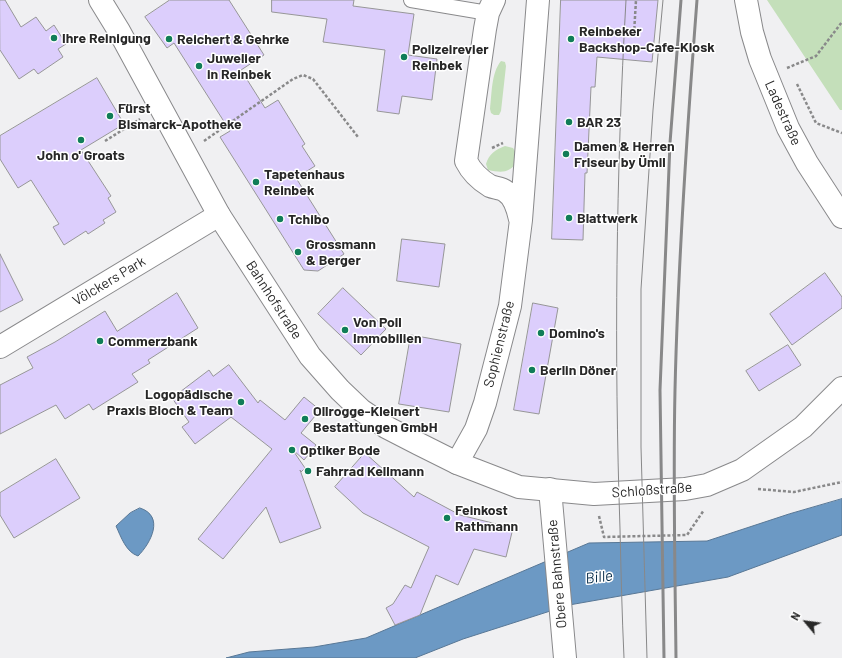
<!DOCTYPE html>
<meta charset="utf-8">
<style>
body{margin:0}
#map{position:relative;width:842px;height:658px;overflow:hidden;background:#f0f0f2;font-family:Barlow,sans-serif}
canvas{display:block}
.north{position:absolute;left:786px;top:602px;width:40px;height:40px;-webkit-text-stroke:3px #fff;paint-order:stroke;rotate:299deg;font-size:11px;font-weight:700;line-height:16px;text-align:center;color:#282828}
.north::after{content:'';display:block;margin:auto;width:14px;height:18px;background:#282828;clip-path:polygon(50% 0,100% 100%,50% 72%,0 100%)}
</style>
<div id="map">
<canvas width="842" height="658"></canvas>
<div class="north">N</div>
</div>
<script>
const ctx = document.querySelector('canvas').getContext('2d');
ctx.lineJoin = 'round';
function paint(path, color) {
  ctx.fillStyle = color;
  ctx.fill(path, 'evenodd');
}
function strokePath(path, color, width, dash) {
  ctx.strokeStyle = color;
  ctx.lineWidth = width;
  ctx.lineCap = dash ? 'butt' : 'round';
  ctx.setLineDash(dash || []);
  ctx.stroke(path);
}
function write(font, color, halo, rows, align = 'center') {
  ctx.font = font + ' Barlow,sans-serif';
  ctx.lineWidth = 3;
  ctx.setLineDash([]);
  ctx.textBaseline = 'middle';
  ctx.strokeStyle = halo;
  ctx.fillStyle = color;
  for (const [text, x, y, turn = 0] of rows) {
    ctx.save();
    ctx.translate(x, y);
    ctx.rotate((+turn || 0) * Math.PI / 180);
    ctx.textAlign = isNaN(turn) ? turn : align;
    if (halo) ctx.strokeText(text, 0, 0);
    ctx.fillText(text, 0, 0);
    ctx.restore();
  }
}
const green = new Path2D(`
 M767,0H842V110H840Z
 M501,61L505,62L506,66L501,111L499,115H494L491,113L490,109C492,94 491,73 501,61Z
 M505,146L513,148L517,155L518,162C508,173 503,173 488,170L486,164C489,154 495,150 505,146Z`);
const water = new Path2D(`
 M842,499V535L728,577L569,605L463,639L415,658H226L249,652L314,647L366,638L589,543L707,541L789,514Z
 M140,508C165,516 151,543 138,556C126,552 121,537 116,526L130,513Z`);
const building = new Path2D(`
 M0,0H5L21,27L36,17L46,31L54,25L66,44L58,49L63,57L38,74L34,69L19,79L0,50Z
 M170,0H229L264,55L241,70L265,108L278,100L305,144L302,146L315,166L296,178L344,254L318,271L304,270L220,137L230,131L174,43L167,48L145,17Z
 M272,0H354L353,6L414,14L408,55L437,59L432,100L402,96L399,114L377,111L385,50L323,42L327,19L272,12Z
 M561,0H658L652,62L597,57L595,87H591L587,173H585L583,240L552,239Z
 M97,78L124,124L81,150L111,196L108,198L116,212L103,220L105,223L88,234L86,231L64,245L53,227L59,224L31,180L18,188L0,159V136Z
 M402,239L445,244L439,287L397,281Z
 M0,254L23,300L0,312Z
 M825,273L842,297V308L792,345L770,314Z
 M343,288L386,329L361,355L318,314Z
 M177,293L198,328L148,360L150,363L132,374L138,382L93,410L89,404L65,419L56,405L0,434V385L33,368L27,357L55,342L105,311L117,331Z
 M533,303L558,308L539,414L514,410Z
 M411,335L461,344L449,412L399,404Z
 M788,345L801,365L759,391L746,371Z
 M229,365L258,403L260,400L285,420L304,397L320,410L301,433L316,445L304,460L292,449L305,468L301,472L300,470L321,528L280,543L266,507L223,559L198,539L272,449L231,417L195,444L182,427L189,422L172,398L209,370L213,376Z
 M365,453L414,497L417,492L460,515L513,528L506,557L474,549L458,585L436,575L420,615L395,625L386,608L393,604L405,585L411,588L429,547L363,513L335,487Z
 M56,459L80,498L14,538L0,515V493Z`);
const path = new Path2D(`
 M634,34L636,0
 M787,68L816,56L842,22
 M797,84L816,123L842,133
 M105,141L140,119
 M204,141L293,79L303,75L313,79L358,137
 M492,148L503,143
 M758,489L794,492L842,482
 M599,516L604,537L687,535L704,510`);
const service = new Path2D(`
 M411,0L488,13`);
const minor = new Path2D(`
 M494,0L488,13L485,29L466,161C471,171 480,180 490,186C495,188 501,188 505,191C514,196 518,210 520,219
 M746,0L752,32L760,59L788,128L807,163L842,217
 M0,347L219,215
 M457,463L476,429L485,403L510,306L521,220L538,0
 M550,489L565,658`);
const secondary = new Path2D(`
 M100,0L119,31L219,215L310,356L340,390L361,410L386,427L419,444L457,463L519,487L594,494L685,489L707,485L742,470L803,427L842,388`);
const tram = new Path2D(`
 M624,658C622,615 621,572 620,529C614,353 616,176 626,0
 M647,658L641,447V289L653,110L663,0`);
const rail = new Path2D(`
 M664,658L660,390L670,143L681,0
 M676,658C675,569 673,479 675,390C678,260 687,130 697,0`);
const markers = [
 [54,38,4,"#107d58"],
 [169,39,4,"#107d58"],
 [571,39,4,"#107d58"],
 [404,57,4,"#107d58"],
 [199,66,4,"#107d58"],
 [110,116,4,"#107d58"],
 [569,122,4,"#107d58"],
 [81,140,4,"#107d58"],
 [566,154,4,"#107d58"],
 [256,182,4,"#107d58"],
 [569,218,4,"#107d58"],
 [280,219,4,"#107d58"],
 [298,252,4,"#107d58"],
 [345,330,4,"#107d58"],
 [541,333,4,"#107d58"],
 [100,341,4,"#107d58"],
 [532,370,4,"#107d58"],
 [241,402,4,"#107d58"],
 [305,419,4,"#107d58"],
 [292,450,4,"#107d58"],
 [308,471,4,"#107d58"],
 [447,518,4,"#107d58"]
];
const poiNames = [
 ["Reinbeker",579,31],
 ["Backshop-Cafe-Kiosk",579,47],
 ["Ihre Reinigung",62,38],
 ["Reichert & Gehrke",177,39],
 ["Polizeirevier",412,49],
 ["Reinbek",412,65],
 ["Juwelier",207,58],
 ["in Reinbek",207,74],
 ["Fürst",118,108],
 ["Bismarck-Apotheke",118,124],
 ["BAR 23",577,122],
 ["Damen & Herren",574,146],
 ["Friseur by Ümil",574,162],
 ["John o' Groats",81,155,"center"],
 ["Tapetenhaus",264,174],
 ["Reinbek",264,190],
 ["Blattwerk",577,218],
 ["Tchibo",288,219],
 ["Grossmann",306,244],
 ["& Berger",306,260],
 ["Von Poll",353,322],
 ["Immobilien",353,338],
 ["Domino's",549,333],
 ["Commerzbank",108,341],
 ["Berlin Döner",540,370],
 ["Logopädische",233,394,"right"],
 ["Praxis Bloch & Team",233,410,"right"],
 ["Ollrogge-Kleinert",313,411],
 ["Bestattungen GmbH",313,427],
 ["Optiker Bode",300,450],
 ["Fahrrad Kellmann",316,471],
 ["Feinkost",455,510],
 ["Rathmann",455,526]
];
const streetNames = [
 ["Ladestraße",783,113,66],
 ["Völckers Park",109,281,-31],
 ["Bahnhofstraße",274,300,57],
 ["Sophienstraße",499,344,-76],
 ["Schloßstraße",652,490,-4],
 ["Obere Bahnstraße",557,574,-95]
];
const waterNames = [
 ["Bille",599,577,-7]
];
paint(green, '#c4dfba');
paint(water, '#6c99c4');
strokePath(water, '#587795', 1);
paint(building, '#dccefc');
strokePath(building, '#969697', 1);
strokePath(service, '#89898b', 16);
strokePath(minor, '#89898b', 24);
strokePath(secondary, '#89898b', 24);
strokePath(path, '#89898a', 2.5, [3, 2]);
strokePath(service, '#fff', 14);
strokePath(minor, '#fff', 22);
strokePath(secondary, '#fff', 22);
strokePath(tram, '#888889', 1);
strokePath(rail, '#888889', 3);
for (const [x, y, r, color] of markers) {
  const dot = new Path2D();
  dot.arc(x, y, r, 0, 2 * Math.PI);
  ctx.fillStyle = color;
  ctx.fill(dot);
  strokePath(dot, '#fff', 1.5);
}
write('bold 14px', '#282828', '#fff', poiNames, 'left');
write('14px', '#282828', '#fff', streetNames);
write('italic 15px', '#092d4a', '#fff', waterNames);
</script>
